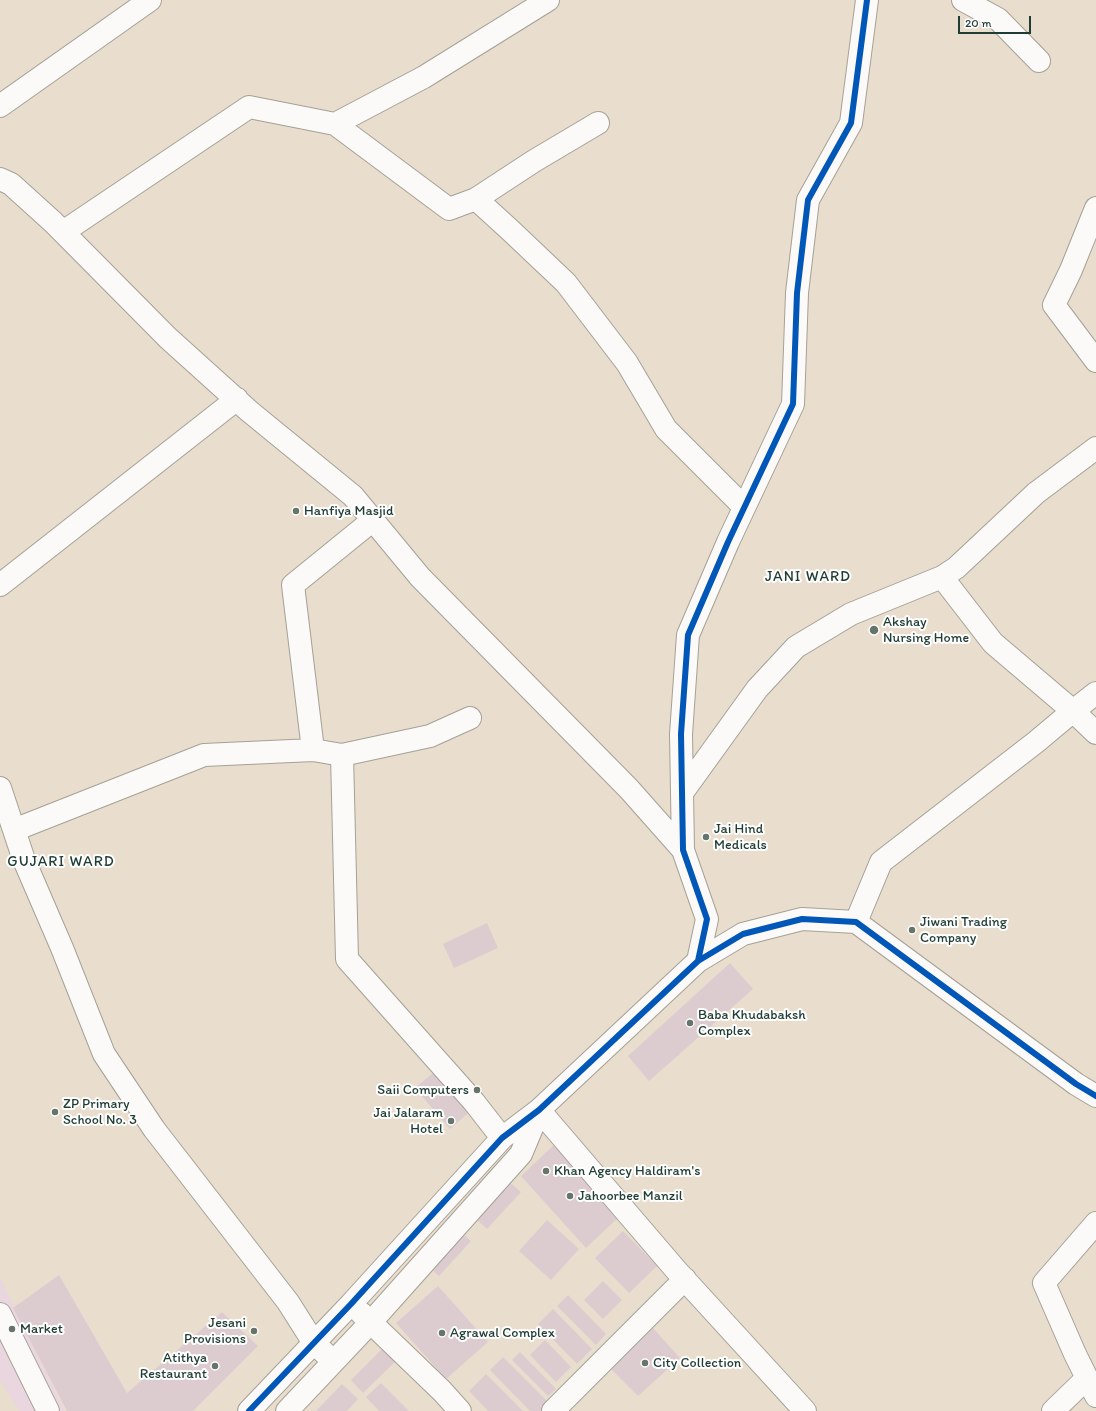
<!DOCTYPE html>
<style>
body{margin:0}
#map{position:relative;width:1096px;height:1411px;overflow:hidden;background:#e9ddcd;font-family:Itim,sans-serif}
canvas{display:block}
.scale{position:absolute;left:958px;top:16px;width:73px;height:18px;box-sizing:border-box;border:2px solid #1f3d34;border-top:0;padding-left:5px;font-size:12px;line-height:14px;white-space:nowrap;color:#1f3d34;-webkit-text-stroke:3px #fff;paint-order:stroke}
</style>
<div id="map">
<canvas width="1096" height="1411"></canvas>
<div class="scale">20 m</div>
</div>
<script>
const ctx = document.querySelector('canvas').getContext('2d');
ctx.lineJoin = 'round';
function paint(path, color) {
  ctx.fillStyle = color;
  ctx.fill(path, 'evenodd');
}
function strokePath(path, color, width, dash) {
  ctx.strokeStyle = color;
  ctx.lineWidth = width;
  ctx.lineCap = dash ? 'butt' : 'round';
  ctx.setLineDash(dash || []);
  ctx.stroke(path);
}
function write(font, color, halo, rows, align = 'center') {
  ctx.font = font + ' Itim,sans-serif';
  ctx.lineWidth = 4;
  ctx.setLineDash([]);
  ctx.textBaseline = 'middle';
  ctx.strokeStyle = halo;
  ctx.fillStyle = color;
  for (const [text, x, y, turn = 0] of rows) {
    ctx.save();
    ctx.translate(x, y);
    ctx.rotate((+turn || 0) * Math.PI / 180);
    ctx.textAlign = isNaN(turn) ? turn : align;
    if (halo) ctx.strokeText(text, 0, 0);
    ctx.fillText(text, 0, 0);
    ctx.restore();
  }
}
const built = new Path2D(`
 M0,1278L65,1411H19L0,1380Z`);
const building = new Path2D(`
 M487,923L498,948L454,968L443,944Z
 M730,963L753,989L649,1081L628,1056Z
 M440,1067L475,1107L450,1129L415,1088Z
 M555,1144L620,1216L586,1248L521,1176Z
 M507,1180L521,1192L487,1229L474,1217Z
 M547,1220L579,1249L551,1280L519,1251Z
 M623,1231L657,1266L629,1293L595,1258Z
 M462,1233L471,1241L439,1276L430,1268Z
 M59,1275L127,1393L222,1312L258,1346L193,1411H67L13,1308Z
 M603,1281L622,1300L603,1319L584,1300Z
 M438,1286L488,1342L446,1379L396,1323Z
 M568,1295L606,1334L596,1345L557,1306Z
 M553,1309L592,1349L577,1364L538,1324Z
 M653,1328L680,1358L638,1396L610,1368Z
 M545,1340L571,1367L556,1382L530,1355Z
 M385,1346L398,1359L363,1393L351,1380Z
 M520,1352L556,1389L548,1396L512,1360Z
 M503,1357L549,1403L541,1411H530L490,1370Z
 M486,1374L523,1411H488L469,1391Z
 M381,1383L409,1411H379L366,1397Z
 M342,1384L358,1399L347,1411H316Z`);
const minor = new Path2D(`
 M963,0L998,19L1039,61
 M0,106L150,0
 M335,124L424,77L548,0
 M0,179L11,184L53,222L168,338L249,411L353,496L420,577L629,789L683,850
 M476,199L509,229L566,283L627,363L666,429L744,507
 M1096,208L1071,270L1054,305L1096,361
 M63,232L249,107L335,124L449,209L476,199L534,161L598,123
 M942,577L956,568L1036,493L1096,448
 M0,585L237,399
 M1096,693L1073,711L1096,733
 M313,750L293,585L373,520
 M342,755L347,959L474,1102L502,1138
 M0,788L24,860L62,948L104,1054L154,1129L288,1302L314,1343L333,1361
 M682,793L757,689L796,647L851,614L942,577L993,643L1073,711L1036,742L881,862L856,922
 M14,830L204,755L313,750L342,755L430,736L470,718
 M698,961L707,919L683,850L681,734L688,635L728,542L793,404L797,293L808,200L851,123L867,0
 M539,1110L676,1270L805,1411
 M1096,1223L1044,1283L1075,1354L1096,1396
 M361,1313L442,1391L460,1411
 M0,1314L48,1411
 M249,1411L351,1304L502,1138L539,1110L698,961L743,934L802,919L856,922L1076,1084L1096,1096
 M287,1411L371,1322L521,1154L539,1111
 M553,1411L685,1279
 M1053,1411L1087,1378`);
const cycleway = new Path2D(`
 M698,961L707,919L683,850L681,734L688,635L728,542L793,404L797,293L808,200L851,123L867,0
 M249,1411L351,1304L502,1138L539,1110L698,961L743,934L802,919L856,922L1076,1084L1096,1096`);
const markers = [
 [296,511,4,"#66756a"],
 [874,630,5,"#66756a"],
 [706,837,4,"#66756a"],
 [912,930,4,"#66756a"],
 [690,1023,4,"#66756a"],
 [477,1090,4,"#66756a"],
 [55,1112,4,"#66756a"],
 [451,1121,4,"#66756a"],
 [546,1171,4,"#66756a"],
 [570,1196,4,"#66756a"],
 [12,1329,4,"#66756a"],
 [254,1331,4,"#66756a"],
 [442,1333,4,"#66756a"],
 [645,1363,4,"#66756a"],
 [215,1366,4,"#66756a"]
];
const poiNames = [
 ["Hanfiya Masjid",304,511],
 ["Akshay",883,622],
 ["Nursing Home",883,638],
 ["Jai Hind",714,829],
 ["Medicals",714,845],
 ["Jiwani Trading",920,922],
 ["Company",920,938],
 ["Baba Khudabaksh",698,1015],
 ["Complex",698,1031],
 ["Saii Computers",469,1090,"right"],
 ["ZP Primary",63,1104],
 ["School No. 3",63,1120],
 ["Jai Jalaram",443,1113,"right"],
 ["Hotel",443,1129,"right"],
 ["Khan Agency Haldiram's",554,1171],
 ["Jahoorbee Manzil",578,1196],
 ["Jesani",246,1323,"right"],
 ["Provisions",246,1339,"right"],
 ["Market",20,1329],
 ["Agrawal Complex",450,1333],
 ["Atithya",207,1358,"right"],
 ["Restaurant",207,1374,"right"],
 ["City Collection",653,1363]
];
const neighbourhoodNames = [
 ["JANI WARD",808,577],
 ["GUJARI WARD",61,862]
];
paint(built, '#ead6de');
paint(building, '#dcccd0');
strokePath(minor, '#a4a197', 24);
strokePath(minor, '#fcfaf8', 22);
strokePath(cycleway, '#0057b8', 6);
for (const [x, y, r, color] of markers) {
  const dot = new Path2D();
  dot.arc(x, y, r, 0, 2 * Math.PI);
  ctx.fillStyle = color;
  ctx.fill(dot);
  strokePath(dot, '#fff', 1.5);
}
write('14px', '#1f3d34', '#fff', poiNames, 'left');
ctx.letterSpacing = '1px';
write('15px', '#1f3d34', '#fff', neighbourhoodNames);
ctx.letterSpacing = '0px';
</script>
